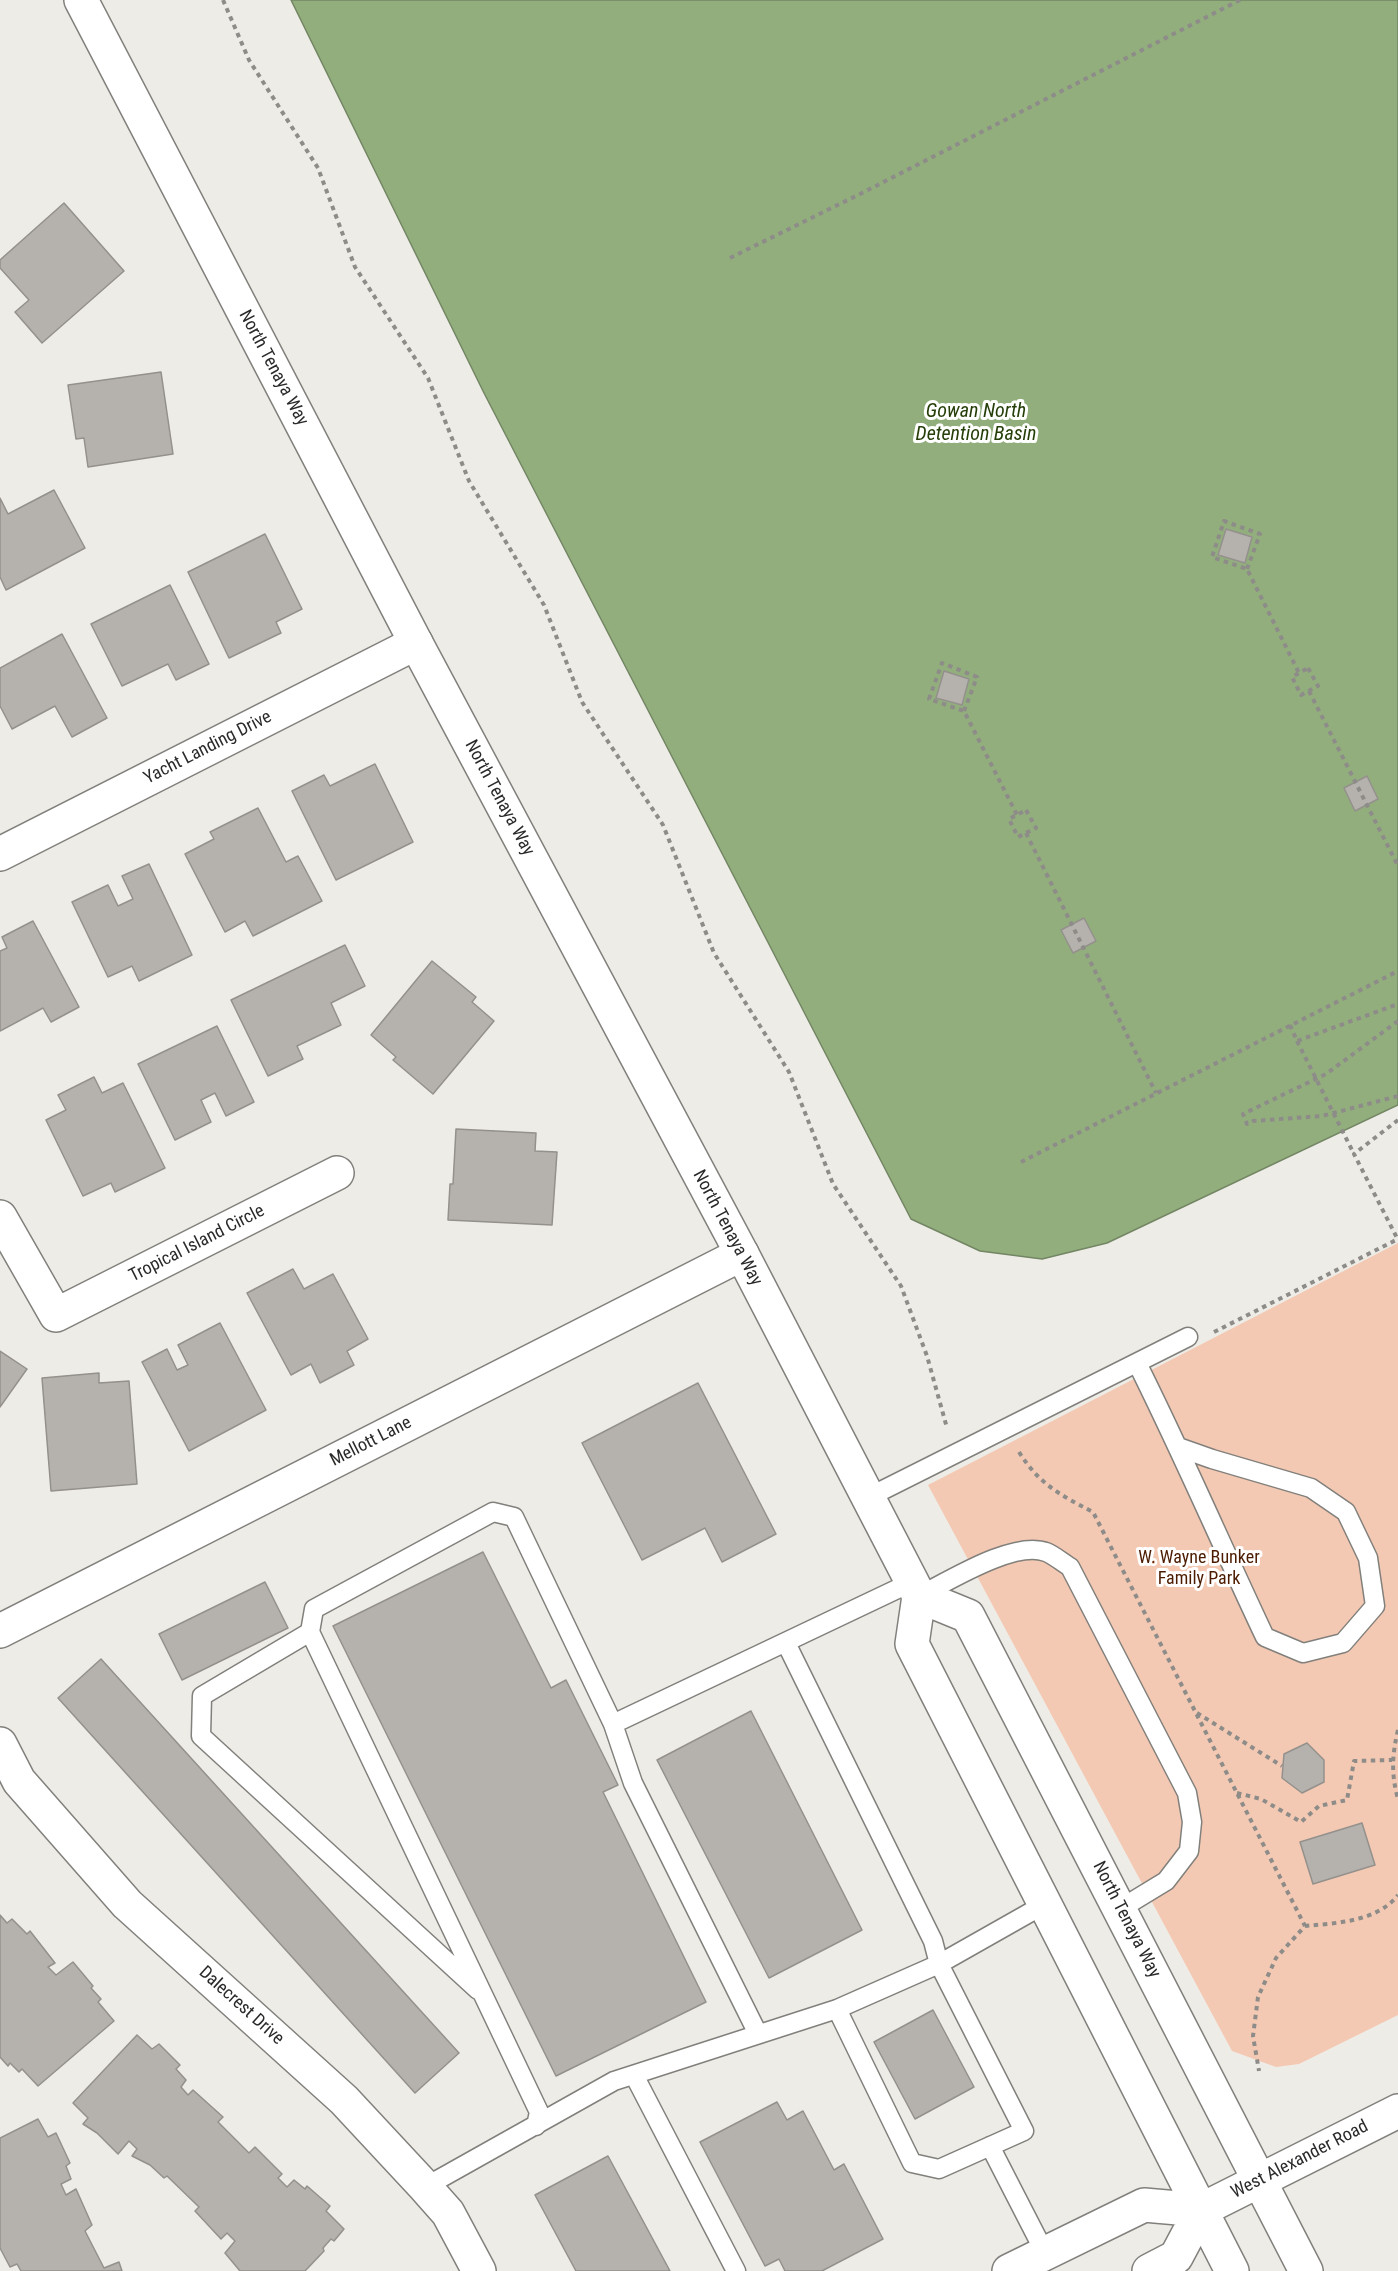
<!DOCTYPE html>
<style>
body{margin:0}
canvas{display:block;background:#eeece7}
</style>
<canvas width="1398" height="2271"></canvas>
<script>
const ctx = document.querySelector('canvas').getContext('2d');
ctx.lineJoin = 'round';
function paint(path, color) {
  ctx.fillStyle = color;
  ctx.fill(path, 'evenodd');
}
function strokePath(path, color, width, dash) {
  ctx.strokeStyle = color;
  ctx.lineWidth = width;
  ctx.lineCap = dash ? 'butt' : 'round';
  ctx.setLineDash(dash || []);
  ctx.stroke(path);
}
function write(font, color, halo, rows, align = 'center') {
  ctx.font = font + ' "Roboto Condensed",sans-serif';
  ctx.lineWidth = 6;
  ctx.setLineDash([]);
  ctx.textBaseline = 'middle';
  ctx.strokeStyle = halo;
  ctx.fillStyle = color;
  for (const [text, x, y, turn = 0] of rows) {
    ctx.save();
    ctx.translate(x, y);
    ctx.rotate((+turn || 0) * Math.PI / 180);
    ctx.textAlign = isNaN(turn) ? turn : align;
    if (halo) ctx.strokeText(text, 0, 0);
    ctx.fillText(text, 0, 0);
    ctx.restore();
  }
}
const green = new Path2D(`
 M1398,1243V2015L1299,2064L1276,2067L1232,2051L928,1485Z`);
const water = new Path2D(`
 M291,0H1398V1105L1107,1243L1042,1259L980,1251L911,1219L484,393Z`);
const building = new Path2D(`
 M64,203L124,271L42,343L15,312L29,300L0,268V260Z
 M161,372L173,454L88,467L84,438L76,439L68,385Z
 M54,490L85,548L6,590L0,577V498L8,514Z
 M1226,529L1252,537L1245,563L1218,555Z
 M265,534L302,609L276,622L281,633L229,658L188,572Z
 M170,585L209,664L176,680L168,664L122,686L91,624Z
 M62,634L107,718L72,737L55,706L12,729L0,706V668Z
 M944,671L969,679L962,705L936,698Z
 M375,764L413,842L336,880L292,791L324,775L330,786Z
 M1367,776L1378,799L1355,811L1344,788Z
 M258,808L286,862L298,856L322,901L253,936L245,921L225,932L185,854L214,839L210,832Z
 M149,864L192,955L139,981L132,966L108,977L72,902L108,885L118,906L133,899L122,876Z
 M1084,918L1096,941L1073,953L1061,930Z
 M33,921L79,1007L51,1022L43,1008L0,1031V951L7,948L2,937Z
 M345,945L365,986L331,1003L341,1025L297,1046L303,1059L268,1076L231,1000Z
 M432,961L476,997L472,1002L494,1021L433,1094L393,1060L396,1057L371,1035Z
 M217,1026L254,1102L226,1116L215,1093L201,1100L211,1122L175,1140L138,1064Z
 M94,1077L102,1093L123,1083L165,1168L115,1192L111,1183L83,1196L46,1120L66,1110L58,1095Z
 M456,1129L536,1133L535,1151L557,1152L552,1225L448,1220L450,1184H453Z
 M293,1269L304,1289L333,1274L368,1339L347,1351L354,1365L320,1383L311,1364L291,1375L247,1293Z
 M220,1323L266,1410L189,1451L142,1362L167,1349L177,1370L188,1365L178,1345Z
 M0,1351L27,1369L0,1407Z
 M99,1373V1383L129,1381L137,1484L51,1491L42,1378Z
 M698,1383L776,1534L722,1562L705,1528L642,1560L582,1443Z
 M483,1552L551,1688L566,1680L618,1785L603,1792L706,2002L556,2076L333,1626Z
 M265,1582L288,1628L182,1680L159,1634Z
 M101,1659L459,2053L415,2093L58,1698Z
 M751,1711L862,1930L769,1978L657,1760Z
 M1307,1743L1324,1760V1782L1302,1793L1282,1778L1284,1754Z
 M1362,1823L1375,1865L1313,1884L1300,1842Z
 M0,1915L7,1923L12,1919L27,1934L30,1931L55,1963L48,1967L56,1975L73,1962L93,1986L91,1988L101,1999L98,2002L114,2021L38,2086L22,2069L19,2072L10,2063L8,2066L0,2057Z
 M933,2010L974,2087L915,2119L874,2042Z
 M137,2035L152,2049L159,2044L180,2065L176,2069L186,2080L181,2087L188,2095L193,2090L223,2117L218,2122L249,2153L255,2147L282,2174L278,2178L287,2187L294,2180L305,2189L307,2186L330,2206L326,2211L344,2229L334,2241L331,2239L323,2248L324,2251L305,2271H240L225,2253L235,2241L227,2233L221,2239L195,2211L199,2207L167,2176L164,2178L150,2165L132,2156L137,2149L129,2141L118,2154L97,2133L83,2124L88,2118L73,2103Z
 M777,2102L787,2120L803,2111L834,2170L844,2164L883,2239L822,2271H785L779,2259L765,2266L700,2142Z
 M38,2119L48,2137L56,2133L70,2163L66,2166L71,2179L61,2184L66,2195L76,2189L92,2225L85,2231L104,2268L119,2262L122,2271H21L17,2264L10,2267L0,2248V2138Z
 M608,2156L670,2271H576L535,2195Z`);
const path = new Path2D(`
 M223,0L249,60L318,168L355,267L428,378L469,481L544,605L582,702L663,825L714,953L789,1072L833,1184L901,1286L927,1356L947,1428
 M730,258L860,194L1240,0
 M1247,569L1260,534L1224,521L1212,557L1247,569L1299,673
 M1308,668L1318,686L1301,695L1292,677Z
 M1309,691L1398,866
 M964,711L977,677L942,663L929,699L964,711L1017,815
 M1026,810L1036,828L1018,837L1009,819Z
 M1026,833L1156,1093
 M1398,1021L1326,1074L1243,1114L1247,1124L1253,1121L1322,1116L1398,1096
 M1290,1025L1297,1041L1398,1004
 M1297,1041L1354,1154
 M1398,1120L1354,1154L1398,1240
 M1021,1162L1398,971
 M1214,1332L1398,1239
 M1019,1452C1039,1484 1060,1495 1093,1512L1305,1926L1276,1958L1258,1997L1253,2036L1259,2071
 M1197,1713L1282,1766
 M1398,1730C1392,1755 1391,1774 1398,1799
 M1237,1793L1261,1799L1301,1822L1319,1806L1347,1800L1354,1761L1392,1760
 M1305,1926C1336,1923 1377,1922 1398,1895`);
const lane = new Path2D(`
 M1137,1363C1182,1453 1222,1546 1265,1637L1303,1653L1343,1643L1375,1606L1368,1558L1346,1512L1311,1488L1212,1459L1178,1447
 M869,1497L1188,1337
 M919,1596C949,1581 1014,1540 1046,1552C1054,1555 1063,1563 1070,1567L1187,1793L1192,1822L1189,1851L1166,1881L1120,1909
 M310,1632L202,1696L201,1736L478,1990
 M837,2009L912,2163L939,2169L1024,2131L939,1964L1045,1904
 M758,2034L633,1783L613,1724L912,1582
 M634,2075L736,2271
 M536,2126L539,2112L310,1632L314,1609L493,1512L514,1517L613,1724
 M990,2146L1045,2253
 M425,2187L614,2081L837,2009L939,1964L933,1941L786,1643`);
const street = new Path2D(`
 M0,854L416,643
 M0,1217L56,1315L337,1173
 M0,1631L742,1254
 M0,1744L19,1781L127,1904L344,2100L425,2187L448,2213L479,2271`);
const secondary = new Path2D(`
 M81,0L416,643L742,1254L912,1582L919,1596L912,1644L1232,2271
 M919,1596L968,1616L1306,2271
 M1009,2271L1144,2205L1201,2210L1398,2111
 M1149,2271L1176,2257L1201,2210`);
const streetNames = [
 ["North Tenaya Way",273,368,62],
 ["Yacht Landing Drive",208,748,-27],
 ["North Tenaya Way",499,798,62],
 ["North Tenaya Way",727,1228,62],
 ["Tropical Island Circle",197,1244,-27],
 ["Mellott Lane",371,1442,-27],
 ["North Tenaya Way",1126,1920,63],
 ["Dalecrest Drive",241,2006,42],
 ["West Alexander Road",1300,2160,-27]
];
const parkNames = [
 ["W. Wayne Bunker",1199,1558],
 ["Family Park",1199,1579]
];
const waterNames = [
 ["Gowan North",976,412],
 ["Detention Basin",976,435]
];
paint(green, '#f4c9b3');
paint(water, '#92ae7d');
strokePath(water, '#738664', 1.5);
paint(building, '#b5b2ae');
strokePath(building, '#94918d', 1.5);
strokePath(lane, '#82807c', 21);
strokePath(street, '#82807c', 36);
strokePath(secondary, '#82807c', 36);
strokePath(path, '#8e8c89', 4, [4.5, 4.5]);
strokePath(lane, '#fff', 18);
strokePath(street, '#fff', 33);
strokePath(secondary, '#fff', 33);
write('18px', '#2b2a29', '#fff', streetNames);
write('18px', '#4c1c00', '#fff', parkNames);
write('italic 20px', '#263f09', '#fff', waterNames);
</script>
